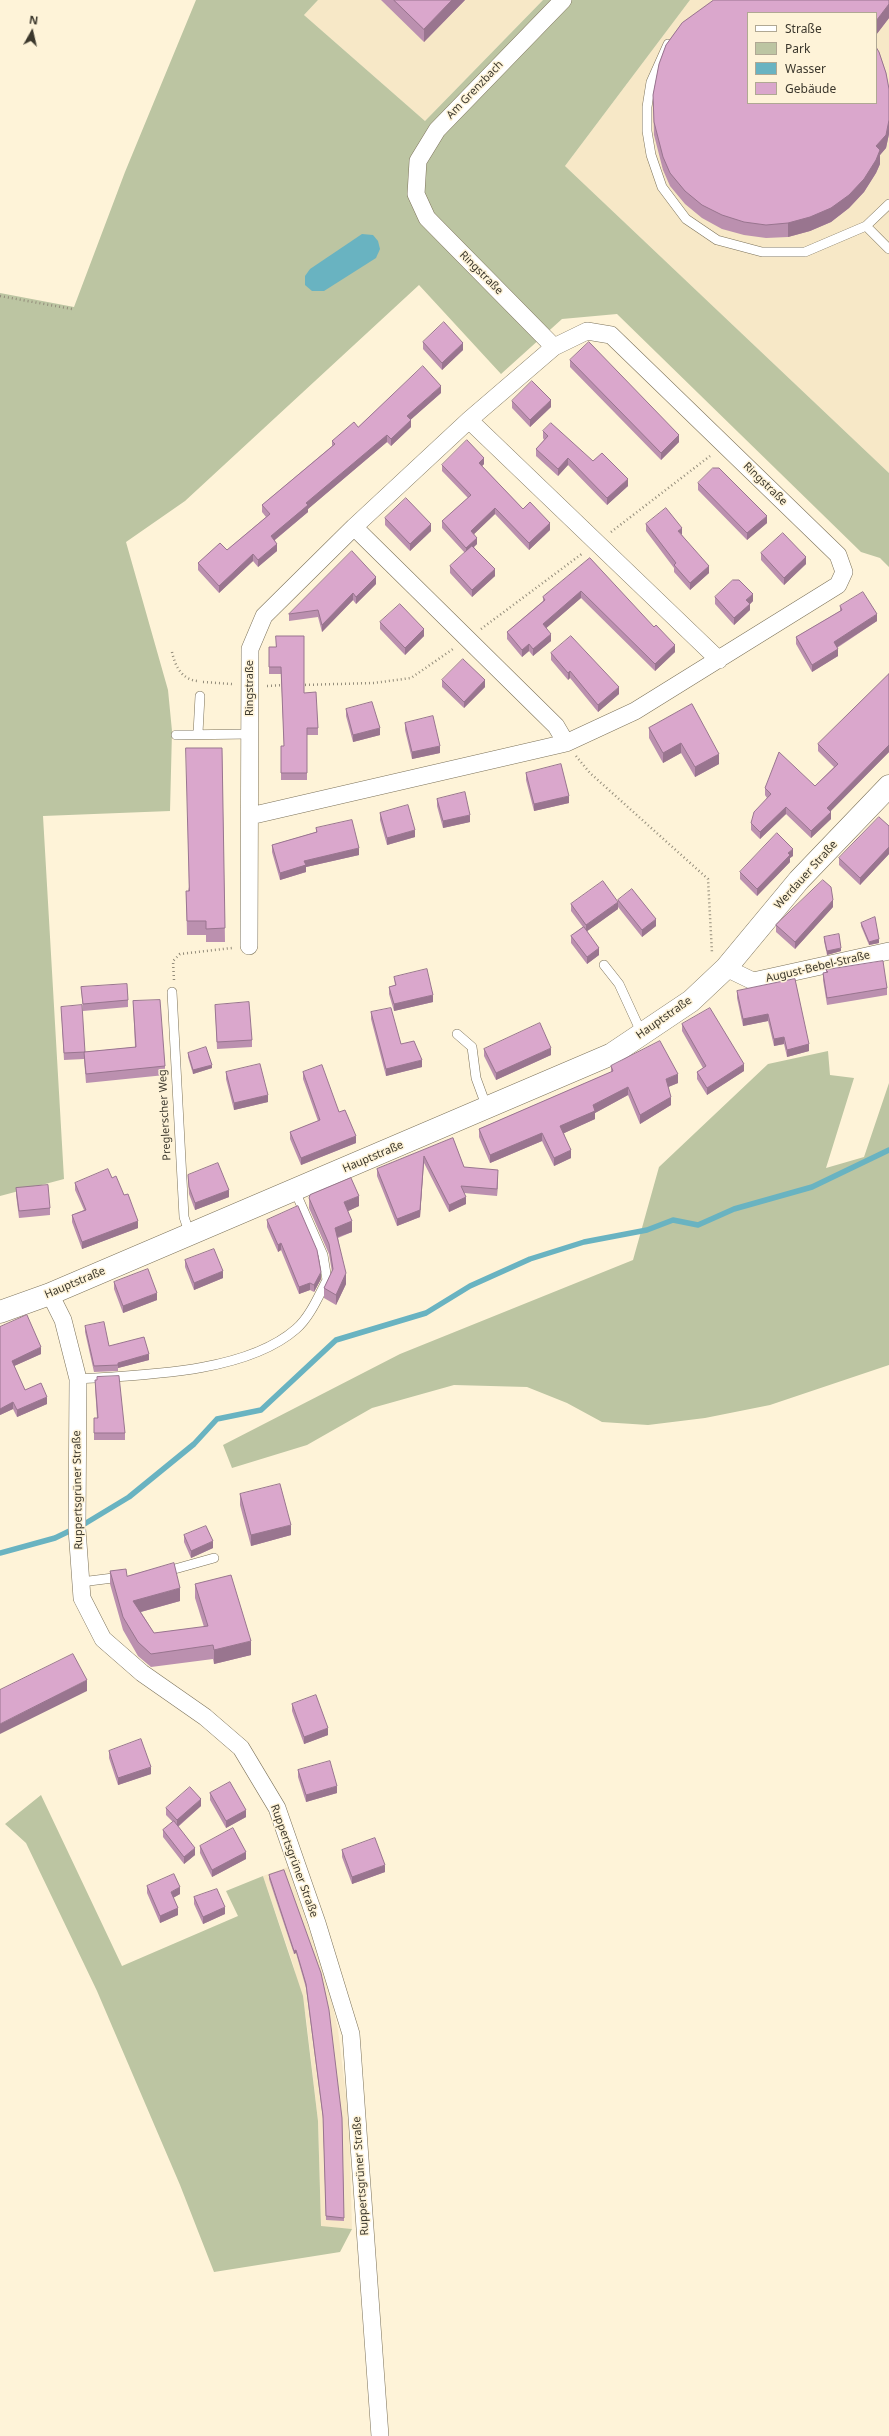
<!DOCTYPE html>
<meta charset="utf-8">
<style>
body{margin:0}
#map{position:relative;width:889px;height:2436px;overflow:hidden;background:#fef3d8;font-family:"Noto Sans",sans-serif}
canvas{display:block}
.legend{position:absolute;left:747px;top:12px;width:130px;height:92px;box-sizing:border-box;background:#fef3d8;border:1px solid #b0a893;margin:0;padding:5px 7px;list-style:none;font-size:12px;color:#3b372c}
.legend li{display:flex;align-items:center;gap:8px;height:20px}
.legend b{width:20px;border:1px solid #b0a893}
.north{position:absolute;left:12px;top:12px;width:40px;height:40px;-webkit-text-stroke:3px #fef3d8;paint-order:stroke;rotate:8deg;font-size:11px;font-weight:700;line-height:16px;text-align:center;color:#3b372c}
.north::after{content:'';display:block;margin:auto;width:14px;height:18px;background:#3b372c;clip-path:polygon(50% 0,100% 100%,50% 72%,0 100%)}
</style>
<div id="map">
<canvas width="889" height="2436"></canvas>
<ul class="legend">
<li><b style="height:5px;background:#fff"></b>Straße</li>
<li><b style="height:11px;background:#bcc5a2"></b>Park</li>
<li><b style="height:11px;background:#69b3c1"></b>Wasser</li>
<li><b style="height:11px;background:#daa7cc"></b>Gebäude</li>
</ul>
<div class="north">N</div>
</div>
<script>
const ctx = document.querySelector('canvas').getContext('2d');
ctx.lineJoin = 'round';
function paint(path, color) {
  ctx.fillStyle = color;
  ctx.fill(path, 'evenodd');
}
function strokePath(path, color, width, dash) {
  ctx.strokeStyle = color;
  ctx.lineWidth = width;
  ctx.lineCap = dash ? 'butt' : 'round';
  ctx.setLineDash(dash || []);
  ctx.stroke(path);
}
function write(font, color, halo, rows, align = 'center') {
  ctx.font = font + ' "Noto Sans",sans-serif';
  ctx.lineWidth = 3;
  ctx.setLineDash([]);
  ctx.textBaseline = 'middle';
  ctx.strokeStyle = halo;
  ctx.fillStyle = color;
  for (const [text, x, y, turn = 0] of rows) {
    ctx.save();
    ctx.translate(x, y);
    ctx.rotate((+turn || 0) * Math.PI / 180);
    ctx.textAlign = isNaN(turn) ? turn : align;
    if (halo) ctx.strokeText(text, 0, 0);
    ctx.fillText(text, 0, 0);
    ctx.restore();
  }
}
const built = new Path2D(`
 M318,0H543L425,121L304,15Z
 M690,0H889V473L565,166ZM748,13H876V103H748Z
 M288,1867L328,1984L338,2030L349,2120L352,2229L321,2227L318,2121L306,2017L293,1964L263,1876Z`);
const green = new Path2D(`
 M196,0H318L304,15L425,121L543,0H690L565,166L889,473V567L880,558L861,552L617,314L562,319L501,374L419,285L185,501L126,542L168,690L172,731L170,811L43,816L64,1179L0,1196V293L74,307L125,172Z
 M828,1051L830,1075L854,1078L826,1168L864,1157L889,1083V1365L770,1405L705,1418L648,1425L602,1422L567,1403L527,1387L454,1385L372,1408L307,1445L232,1468L223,1445L400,1354L633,1260L659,1167L768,1064Z
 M41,1795L122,1966L238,1916L226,1891L263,1876L303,1996L318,2121L321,2226L352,2229L340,2252L214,2272L180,2185L97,1991L26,1843L5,1824Z`);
const water = new Path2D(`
 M362,234L373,235L378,241L380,249L376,258L324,291H312L305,285V276L310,269Z`);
const stream = new Path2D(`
 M0,1553L55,1538L86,1523L129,1497L194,1444L217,1419L261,1410L336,1340L426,1313L470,1286L530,1259L584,1242L647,1230L673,1220L698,1225L734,1209L812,1187L889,1150`);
const path = new Path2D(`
 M0,296L72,309
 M611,532L710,456
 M481,629L583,553
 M172,652C175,666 182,680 198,681
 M203,682L232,684
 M301,685L374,683L411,678L453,649
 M267,686L284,685
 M576,756L590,773L708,879L712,953
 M174,980L173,961L180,954L232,948`);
const service = new Path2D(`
 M668,44L651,82L647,107V131L651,155L662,187L686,219L717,240L762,252H805L866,226L889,204
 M866,226L889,249
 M198,733L200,696
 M176,735L250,734
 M604,965L619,984L642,1034
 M172,992L184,1217L190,1235
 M457,1034L472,1047L476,1078L487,1108
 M78,1379C143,1375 246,1373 296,1329C310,1317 319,1295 327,1280L323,1255L295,1191
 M164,1572L214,1558
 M81,1582L121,1577`);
const minor = new Path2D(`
 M554,347L427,218L416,194L418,161L437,130L563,0
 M469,420L719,660
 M354,527L556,726L566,743
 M249,946L250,649L264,616L354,527L469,420L554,347L587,331L611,335L838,555L844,572L838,585L635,711L566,743L250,816
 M726,968L753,981L889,951
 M50,1294L63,1320L78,1379L77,1529L82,1598L103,1639L142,1673L205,1717L241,1748L277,1808L317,1923L351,2034L380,2436`);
const secondary = new Path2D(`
 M0,1312L50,1294L612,1054L691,1001L726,968L799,880L889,786`);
const wall = new Path2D(`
 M381,0H465L424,42Z
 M714,0H889V18L876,35V13H748V103H876V47L879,52L886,73L889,89V134L886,148L880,155V164L876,173L864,192L849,208L831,222L810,231L788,237L766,238L744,235L722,229L702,218L685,204L670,186L663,170L654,135L653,95L659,64L666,45L682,23Z
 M423,342L463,350L442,370L423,349Z
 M570,360L679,442L661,460L570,367Z
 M441,393L410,420L411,427L391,446L387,442L308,509V512L275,540L277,551L258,567L253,561L219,593L198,570V563L227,550L266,517L262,512V505L332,446V441L358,427Z
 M512,401L551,407L530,427L512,408Z
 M543,431L593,461L628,486L607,505L568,465L558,476L536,456V449L544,440L543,438Z
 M484,464L482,466L523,509L550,530L529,550L495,514L474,534L477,544L474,547L495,576L472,597L450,573V566L465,553L442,528V521L468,498L442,471V465Z
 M698,483L767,523L747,540L698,490Z
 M385,518L431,531L410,551L385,525Z
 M646,524L682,535L709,573L690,590L674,572V568L646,531Z
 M761,553L806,564L784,585L761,560Z
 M590,558L675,652L655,671L581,598L546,628L551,641L533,656L529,651L522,657L507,639V632L543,601V597Z
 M376,584L356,604L353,600L322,632L318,617L289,621V614Z
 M715,597L753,601L750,604V610L734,625L715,604Z
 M840,606L877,621L837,648L838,656L812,672L796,644V637L840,611Z
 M380,622L424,636L405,655L380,629Z
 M269,647L304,693L318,728V735H307V780H281V746H284L281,674H269Z
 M551,653L619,694L598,712L570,678L568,680L551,660Z
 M889,674V752L830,811L831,819L811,838L786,814L760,839L751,830V823L767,798L765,795V788L815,786L834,767L818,751V744Z
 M442,680L485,687L464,708L442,687Z
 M692,704L719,764L695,777L681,753L663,763L649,738V728Z
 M346,709L380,735L353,742L346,716Z
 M405,723L440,753L412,759L405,730Z
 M222,748L225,942H206V935H187L186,891H188Z
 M526,773L569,803L534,811L526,780Z
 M437,799L470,822L443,828L437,806Z
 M380,813L415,837L387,845L380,820Z
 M889,826V854L860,885L839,865V858Z
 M316,828L359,855L306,867V872L280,880L272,852V845L316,832Z
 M793,856L790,858V862L757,896L740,879V872Z
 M618,900L656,926L642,937L618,907Z
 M571,904L618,909L587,931L599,955L587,964L571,943V936L583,927L571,911Z
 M833,907L795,949L776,932V925Z
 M861,923L879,943L869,945L861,926Z
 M824,937L841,951L827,955L824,941Z
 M826,970L887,988V995L827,1005L823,980V973H826Z
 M394,977L433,1002L394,1011L389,994V987L395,985Z
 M795,979L809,1051L787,1057L784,1044L774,1046L768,1021L743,1026L737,998V991Z
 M81,987L128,1000V1007L83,1011Z
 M133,1001L165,1066V1075L86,1083L84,1059L64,1060L61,1007L85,1052L135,1047Z
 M215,1005L252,1040V1047L217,1049Z
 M371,1012L401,1044L422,1067L386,1076L371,1019Z
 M682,1024L744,1071L707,1095L697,1079V1072L703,1068L682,1031Z
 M484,1049L551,1055L496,1080L484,1056Z
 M188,1053L212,1068L193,1074L188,1057Z
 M611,1066L678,1083L668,1087L671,1105L640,1124L628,1095L595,1113V1119L564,1133L571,1158L554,1166L542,1141L490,1163L479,1137V1129L611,1072Z
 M226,1072L268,1102L234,1110L226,1079Z
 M303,1072L339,1112L356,1143L301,1165L290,1139V1132L318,1121L303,1079Z
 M453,1138L464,1167L498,1177L497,1196L464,1193L466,1204L449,1212L424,1163L420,1217L397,1226L377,1176V1169Z
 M188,1175L229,1197L195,1210L189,1194Z
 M112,1178L124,1195L138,1228L82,1249L72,1222V1215L84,1210L75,1190V1183Z
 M16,1188L50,1208V1215L19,1218L16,1195Z
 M309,1198L359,1206L348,1211L352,1232L338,1238L346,1284L336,1305L324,1298V1288L332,1272L329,1254L309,1208Z
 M267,1220L321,1279L314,1292L310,1290L299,1294L281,1250L278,1252L267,1227Z
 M185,1260L223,1278L194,1290L185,1267Z
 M114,1282L157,1300L123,1313L114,1289Z
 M85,1326L109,1346L149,1360L118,1368V1371L94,1372L85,1332Z
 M0,1327L41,1354L14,1366L25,1390L47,1404L17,1417L13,1409L0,1415Z
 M97,1377L125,1433V1440H94V1418H97L95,1387V1380H97Z
 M240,1494L291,1535L251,1546L240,1505Z
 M184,1535L213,1548L191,1558L184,1542Z
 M110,1571L127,1576L180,1601L141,1612L154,1633L204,1627L195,1598V1584L251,1655L214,1664L213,1659L151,1667L138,1656L123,1630L110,1584Z
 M292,1704L328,1735L304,1744L292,1711Z
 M109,1751L151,1774L118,1785L109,1758Z
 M298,1770L337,1793L306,1802L298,1777Z
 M210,1793L246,1817L226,1828L210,1800Z
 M201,1806L178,1827L195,1855L184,1864L163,1837V1830L173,1822L166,1815V1808Z
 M200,1846L246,1859L212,1877L200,1853Z
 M342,1850L385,1872L352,1884L342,1857Z
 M284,1870L342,2118L344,2221L326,2220L323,2119L306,1988L296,1953L294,1954L269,1879V1875Z
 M147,1886L180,1894L173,1898L178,1915L160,1923L147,1893Z
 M194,1897L225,1914L203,1924L194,1904Z`);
const shadedWall = new Path2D(`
 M452,0H465L424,42V29Z
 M889,4V18L876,35V21Z
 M889,120V134L886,148L880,155V164L876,173L864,192L849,208L831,222L810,231L788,237V223L876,146Z
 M463,343V350L442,370V363Z
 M441,386V393L407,423V416Z
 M551,400V407L530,427V420Z
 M411,420V427L391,446V439Z
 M387,435V442L308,509V512L271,543V536L306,503Z
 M679,435V442L661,460V453Z
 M484,458V464L479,469V463Z
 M568,458V465L558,476V469Z
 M628,479V486L607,505V498Z
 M495,508V514L471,537V531Z
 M767,516V523L747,540V533Z
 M550,523V530L529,550V543Z
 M431,524V531L410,551V544Z
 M682,528V535L678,531Z
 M477,538V544L466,554V548Z
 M277,544V551L258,567V560Z
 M253,554V561L219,593V586Z
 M806,557V564L784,585V578Z
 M709,566V573L690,590V583Z
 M495,569V576L472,597V590Z
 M376,577V584L356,604V597Z
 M581,591V598L543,631V624Z
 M353,593V600L322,632V625Z
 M753,594V601L750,604V610L734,625V618L746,600Z
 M877,614V621L834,649V642Z
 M424,629V636L405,655V648Z
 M551,634V641L533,656V649Z
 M529,644V651L522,657V650Z
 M675,645V652L655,671V664Z
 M838,649V656L812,672V665Z
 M570,671V678L568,680V673Z
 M485,680V687L464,708V702Z
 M619,687V694L598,712V705Z
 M380,728V735L353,742V735Z
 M681,743V753L663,763V753Z
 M889,745V752L827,815V808Z
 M440,746V753L412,759V752Z
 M719,754V764L695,777V767Z
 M569,796V803L534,811V804Z
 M786,807V814L760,839V832Z
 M831,812V819L811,838V831Z
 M470,815V822L443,828V821Z
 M415,830V837L387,845V838Z
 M889,847V854L860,885V878Z
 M359,848V855L306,867V872L280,880V873L304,861Z
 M793,849V856L790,858V862L757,896V889L788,853Z
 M833,900V907L795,949V942Z
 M618,902V909L586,932V925Z
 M656,919V926L642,937V930Z
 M879,939V943L869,945V942Z
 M599,948V955L587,964V957Z
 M841,948V951L827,955V951Z
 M433,995V1002L394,1011V1004Z
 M768,1014V1021L743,1026V1019Z
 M784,1037V1044L774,1046V1039Z
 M809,1044V1051L787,1057V1050Z
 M551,1048V1055L496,1080V1073Z
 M422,1060V1067L386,1076V1069Z
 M744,1064V1071L707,1095V1088Z
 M212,1065V1068L193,1074V1070Z
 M678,1074V1083L666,1088V1079Z
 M628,1087V1095L595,1113V1119L560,1135V1126L593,1105Z
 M268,1095V1102L234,1110V1103Z
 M671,1097V1105L640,1124V1115Z
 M542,1133V1141L490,1163V1155Z
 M356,1136V1143L301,1165V1158Z
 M571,1150V1158L554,1166V1158Z
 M424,1156L420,1217L397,1226V1219Z
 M498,1170V1177L497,1196V1189Z
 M229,1190V1197L195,1210V1203Z
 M359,1196V1206L344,1213V1202Z
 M466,1197V1204L449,1212V1205Z
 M138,1221V1228L82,1249V1242Z
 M352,1221V1232L335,1238V1228Z
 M281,1243V1250L278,1252V1245Z
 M223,1271V1278L194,1290V1283Z
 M321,1272V1279L314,1292V1285Z
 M346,1273V1284L336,1305V1295Z
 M310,1283V1290L299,1294V1287Z
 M157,1293V1300L123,1313V1306Z
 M41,1347V1354L12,1367V1361Z
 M149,1354V1360L118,1368V1363Z
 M47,1397V1404L17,1417V1410Z
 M13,1402V1409L0,1415V1409Z
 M291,1525V1535L251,1546V1535Z
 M213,1541V1548L191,1558V1551Z
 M180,1588V1601L133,1614V1601Z
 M251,1641V1655L214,1664V1650Z
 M87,1680V1691L0,1734V1724Z
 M328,1728V1735L304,1744V1737Z
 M151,1767V1774L118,1785V1778Z
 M337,1786V1793L306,1802V1795Z
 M201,1799V1806L177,1827V1820Z
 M246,1810V1817L226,1828V1821Z
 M195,1848V1855L184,1864V1857Z
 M246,1852V1859L212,1877V1870Z
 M385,1865V1872L352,1884V1877Z
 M180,1887V1894L171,1899V1892Z
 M225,1907V1914L203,1924V1917Z
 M178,1908V1915L160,1923V1916Z
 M296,1950V1953L294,1954V1951Z`);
const building = new Path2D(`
 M394,0H452L424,29Z
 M714,0H889V4L876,21V13H748V103H876V47L879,52L886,73L889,89V120L886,135L876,146L880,150L876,160L864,179L849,195L831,208L810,217L788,223L766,225L744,222L722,215L702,205L685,191L670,173L663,157L654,122L653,95L659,64L666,45L682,23Z
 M444,322L463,343L442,363L423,342Z
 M589,342L679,435L661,453L570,360Z
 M423,366L441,386L407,416L411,420L391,439L387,435L306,503L308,505L271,536L277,544L258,560L253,554L219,586L198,563L220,543L227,550L270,514L262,505L335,444L332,441L354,422L358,427Z
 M532,381L551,400L530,420L512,401Z
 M551,423L593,461L602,453L628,479L607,498L568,458L558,469L536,449L548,436L543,431Z
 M467,440L484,458L479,463L523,509L530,502L550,523L529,543L495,508L471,531L477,538L466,548L442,521L471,495L442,465Z
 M713,468H719L767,516L747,533L698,483Z
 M406,498L431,524L410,544L385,518Z
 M666,508L682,528L678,531L709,566L690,583L674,565L676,563L646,524Z
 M783,533L806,557L784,578L761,553Z
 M472,546L495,569L472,590L450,566Z
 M352,551L376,577L356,597L353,593L322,625L318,610L289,614Z
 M590,558L654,627L656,625L675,645L655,664L581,591L543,624L551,634L533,649L529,644L522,650L507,632L545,600L543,597Z
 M733,580H739L753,594L746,600L750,604L734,618L715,597Z
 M863,592L877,614L834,642L838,649L812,665L796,637L842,610L840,606Z
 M400,604L424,629L405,648L380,622Z
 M276,636H304V693L316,692L318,728H307V773H281V746H284L281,667H269V647H276Z
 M571,636L619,687L598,705L570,671L568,673L551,653Z
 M463,659L485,680L464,702L442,680Z
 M889,674V745L827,808L831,812L811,831L786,807L760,832L751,823L754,812L771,794L765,788L779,752L815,786L838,764L818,744Z
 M372,702L380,728L353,735L346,709Z
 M692,704L719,754L695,767L681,743L663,753L649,728Z
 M433,716L440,746L412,752L405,723Z
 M186,748H222L225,928L206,929V921H187L186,891H189Z
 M561,764L569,796L534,804L526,773Z
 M465,792L470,815L443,821L437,799Z
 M408,805L415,830L387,838L380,813Z
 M879,817L889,826V847L860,878L839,858Z
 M352,820L359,848L304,861L306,865L280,873L272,845L317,832L316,828Z
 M777,833L793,849L788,853L790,855L757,889L740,872Z
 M823,880L831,887L833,900L795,942L776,925Z
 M603,881L618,902L586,925L571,904Z
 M632,889L656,919L642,930L618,900Z
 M875,917L879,939L869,942L861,923Z
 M584,927L599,948L587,957L571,936Z
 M839,934L841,948L827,951L824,937Z
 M883,961L887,988L827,998L823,973L828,972L826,970Z
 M427,969L433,995L394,1004L389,987L396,985L394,977Z
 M795,979L809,1044L787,1050L784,1037L774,1039L768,1014L743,1019L737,991Z
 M127,984L128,1000L83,1004L81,987Z
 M160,1000L165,1066L86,1074L84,1052L136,1047L133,1001Z
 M249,1002L252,1040L217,1042L215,1005Z
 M82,1005L85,1052L64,1053L61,1007Z
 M391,1008L401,1044L414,1041L422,1060L386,1069L371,1012Z
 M710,1008L744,1064L707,1088L697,1072L706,1066L682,1024Z
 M540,1023L551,1048L496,1073L484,1049Z
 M660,1041L678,1074L666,1079L671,1097L640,1115L628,1087L593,1105L595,1111L560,1126L571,1150L554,1158L542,1133L490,1155L479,1129L613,1071L611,1066Z
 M206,1047L212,1065L193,1070L188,1053Z
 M260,1064L268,1095L234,1103L226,1072Z
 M322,1065L339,1112L345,1110L356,1136L301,1158L290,1132L320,1120L303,1072Z
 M453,1138L464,1167L498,1170L497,1189L461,1186L466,1197L449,1205L424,1156L420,1210L397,1219L377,1169Z
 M218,1163L229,1190L195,1203L189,1187L188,1175Z
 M108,1169L112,1178L116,1176L124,1195L128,1194L138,1221L82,1242L72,1215L86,1210L75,1183Z
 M351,1178L359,1196L344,1202L352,1221L335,1228L346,1273L336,1295L324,1288L333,1269L329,1244L309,1198L310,1195Z
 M48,1185L50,1208L19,1211L16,1188Z
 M298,1206L317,1250L321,1272L314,1285L310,1283L299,1287L281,1243L278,1245L267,1220Z
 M214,1249L223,1271L194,1283L185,1260Z
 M148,1269L157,1293L123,1306L114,1282Z
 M27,1315L41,1347L12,1361L25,1390L41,1383L47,1397L17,1410L13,1402L0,1409V1327Z
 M104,1322L109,1346L144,1337L149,1354L118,1363V1365L94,1366L85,1326Z
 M119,1376L125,1433H94V1418H98L95,1380H97V1377Z
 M280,1484L291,1525L251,1535L240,1494Z
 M206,1526L213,1541L191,1551L184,1535Z
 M174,1563L180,1588L133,1601L154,1633L208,1626L195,1584L231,1575L251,1641L214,1650L213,1645L151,1654L138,1642L123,1617L110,1571L126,1569L127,1576Z
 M73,1654L87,1680L0,1724V1690Z
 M316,1695L328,1728L304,1737L292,1704Z
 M141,1739L151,1767L118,1778L109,1751Z
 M330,1761L337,1786L306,1795L298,1770Z
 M230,1782L246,1810L226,1821L210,1793Z
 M190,1787L201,1799L177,1820L166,1808Z
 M174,1821L195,1848L184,1857L163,1830Z
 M233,1828L246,1852L212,1870L200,1846Z
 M375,1838L385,1865L352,1877L342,1850Z
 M284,1870L321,1973L329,2010L342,2118L344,2218L326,2216L323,2116L306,1984L296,1950L294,1951L269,1875Z
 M174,1874L180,1887L171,1892L178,1908L160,1916L147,1886Z
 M217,1889L225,1907L203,1917L194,1897Z`);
const streetNames = [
 ["Am Grenzbach",475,90,-46],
 ["Ringstraße",481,273,45],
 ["Ringstraße",765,484,44],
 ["Ringstraße",250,688,-90],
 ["Werdauer Straße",806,875,-48],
 ["August-Bebel-Straße",818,967,-13],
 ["Hauptstraße",664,1018,-35],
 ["Preglerscher Weg",165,1115,-93],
 ["Hauptstraße",373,1157,-23],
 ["Hauptstraße",75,1283,-23],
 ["Ruppertsgrüner Straße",78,1490,-91],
 ["Ruppertsgrüner Straße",294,1861,70],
 ["Ruppertsgrüner Straße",361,2176,-94]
];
paint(built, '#f7e8c7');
paint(green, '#bcc5a2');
paint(water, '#69b3c1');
strokePath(stream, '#69b3c1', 5.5);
strokePath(service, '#7c725a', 10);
strokePath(minor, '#7c725a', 18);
strokePath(secondary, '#7c725a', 23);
strokePath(path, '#938c7a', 2.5, [1, 3]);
strokePath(service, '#fff', 9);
strokePath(minor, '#fff', 17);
strokePath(secondary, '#fff', 22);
paint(wall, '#bb90af');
paint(shadedWall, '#99758f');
paint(building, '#daa7cc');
strokePath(building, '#99758f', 1);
write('11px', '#3b372c', '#fef3d8', streetNames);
</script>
